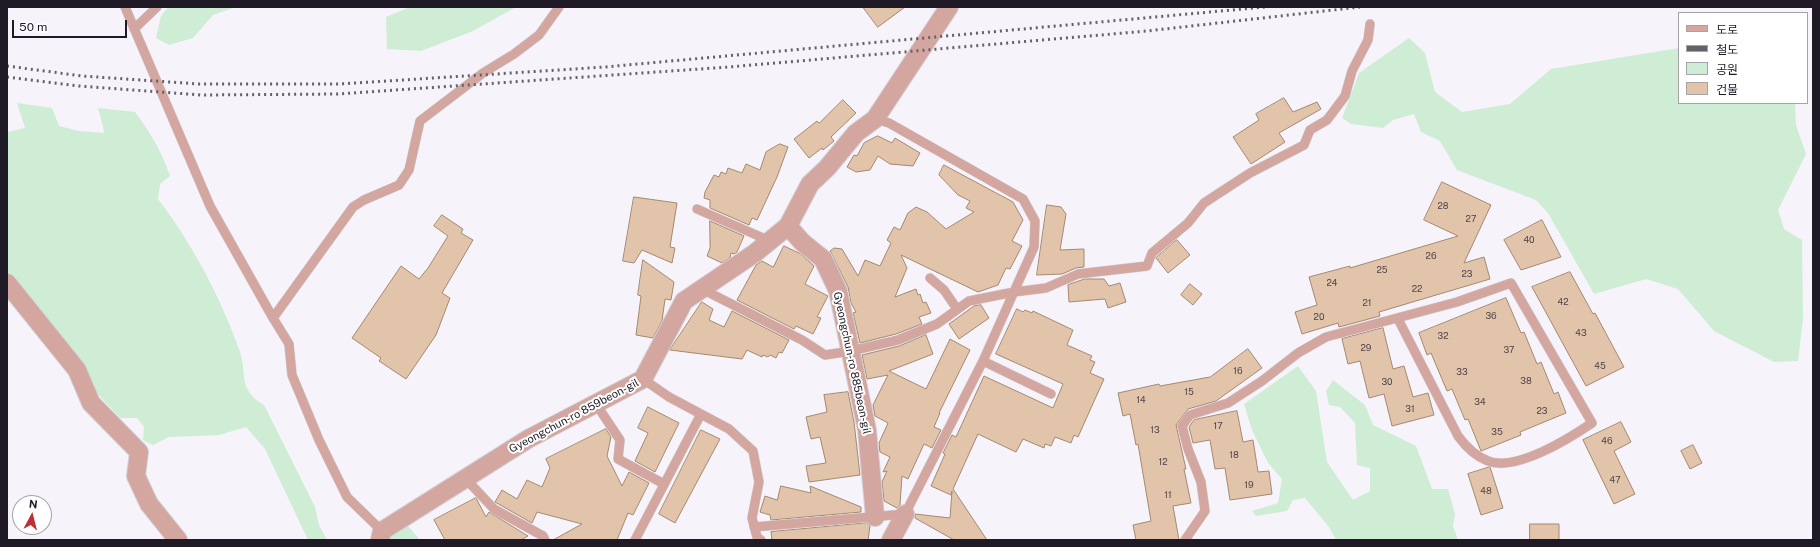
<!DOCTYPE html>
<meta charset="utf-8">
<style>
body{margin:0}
#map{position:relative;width:1820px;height:547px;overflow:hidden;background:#f6f3fa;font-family:"Public Sans","Noto Sans KR",sans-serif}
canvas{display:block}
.frame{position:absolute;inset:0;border:8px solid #201a26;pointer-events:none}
.legend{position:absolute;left:1678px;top:12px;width:130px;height:92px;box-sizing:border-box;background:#fff;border:1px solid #a6a3a8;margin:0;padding:5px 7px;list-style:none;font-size:12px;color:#201a26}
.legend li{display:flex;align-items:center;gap:8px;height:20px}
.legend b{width:20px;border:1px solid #a6a3a8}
.north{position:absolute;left:12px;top:495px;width:40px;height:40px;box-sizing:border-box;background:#fff;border:1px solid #a6a3a8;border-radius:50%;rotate:7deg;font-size:11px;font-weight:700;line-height:16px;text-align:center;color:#201a26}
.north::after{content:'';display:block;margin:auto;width:14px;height:18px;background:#bf3035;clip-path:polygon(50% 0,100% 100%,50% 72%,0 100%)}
.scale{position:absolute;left:12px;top:20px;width:115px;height:18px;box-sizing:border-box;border:2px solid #201a26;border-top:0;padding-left:5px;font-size:12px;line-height:14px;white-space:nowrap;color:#201a26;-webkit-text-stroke:3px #fff;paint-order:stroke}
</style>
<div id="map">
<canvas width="1820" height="547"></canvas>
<div class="frame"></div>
<ul class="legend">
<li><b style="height:5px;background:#d3a79f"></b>도로</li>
<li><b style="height:5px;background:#65606a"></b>철도</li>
<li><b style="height:11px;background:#ceedd4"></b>공원</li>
<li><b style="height:11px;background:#e2c4ab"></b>건물</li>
</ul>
<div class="north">N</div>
<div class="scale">50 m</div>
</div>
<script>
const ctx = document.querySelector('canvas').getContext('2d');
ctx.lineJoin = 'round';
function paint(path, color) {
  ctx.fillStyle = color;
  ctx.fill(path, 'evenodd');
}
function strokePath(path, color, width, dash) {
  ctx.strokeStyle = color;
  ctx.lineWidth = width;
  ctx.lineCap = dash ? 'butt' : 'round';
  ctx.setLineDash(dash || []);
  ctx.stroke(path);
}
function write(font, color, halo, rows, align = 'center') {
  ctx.font = font + ' "Public Sans",sans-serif';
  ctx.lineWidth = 4;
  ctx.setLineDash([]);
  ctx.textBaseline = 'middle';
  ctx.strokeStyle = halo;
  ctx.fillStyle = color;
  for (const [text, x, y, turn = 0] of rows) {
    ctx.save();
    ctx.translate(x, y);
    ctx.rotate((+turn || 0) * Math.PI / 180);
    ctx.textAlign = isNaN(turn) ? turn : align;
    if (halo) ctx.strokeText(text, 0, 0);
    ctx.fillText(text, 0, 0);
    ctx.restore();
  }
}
const green = new Path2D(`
 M168,7H236L213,15L193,38L169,45L156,38L161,16Z
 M410,7H516L473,31L421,51L387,49L386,17Z
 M1409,38L1425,53L1435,92L1462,112L1510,104L1551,69L1679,48V103H1795L1796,125L1806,154L1778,210L1784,229L1802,240L1803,319L1798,361L1774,362L1714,331L1678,289L1646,279L1594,294L1548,213L1536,200L1457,170L1440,141L1421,132L1414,114L1393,120L1383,128L1351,124L1342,118L1359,73Z
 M17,103L52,108L59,126L79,131L104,133L103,126L98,108L135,112C150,132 162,152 170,176L160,184L158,199C193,245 221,298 240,352C247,375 238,390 264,405L315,507L319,525L327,540H308L265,449L246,427L219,435L169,437L153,445L143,440L144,427L137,418H120L95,391L7,276V132L25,128Z
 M1298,366L1316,391L1327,462L1353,500L1370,491V468L1357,465L1355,423L1340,407L1329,405L1326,391L1333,380L1365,405L1373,425L1416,446L1432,489H1448L1455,514L1453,526L1458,540H1336L1329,527L1305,498L1293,500L1287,511L1256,516L1252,511L1278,503L1282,479L1268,463L1252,430L1244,404Z
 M407,525L420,540H386L387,537Z`);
const building = new Path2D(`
 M863,7H905L878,27Z
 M1284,98L1293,112L1317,102L1321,109L1279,133L1285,142L1251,164L1233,137L1259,120L1256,114Z
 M843,100L856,113L831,137L834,141L823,150L822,148L809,158L794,139L817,121L819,123Z
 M878,136L892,143L895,138L920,153L913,166L890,164L878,156L870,170L856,172L847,167L854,155L857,156L864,143Z
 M780,144L788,147L777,177L757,220L752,218L749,225L710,208V200L704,198L705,192L714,175L719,177L721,172L726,174L728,168L742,173L746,164L760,170L766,152Z
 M944,165L1013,202L1023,220L1012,241L1022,246L1010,269L1006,268L998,285L978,292L901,255L907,268L895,297L916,289L918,295L920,294L923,303L926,302L931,313L919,317L922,324L896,334L860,343L853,313L856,312L851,303L848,287L830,251L834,248L842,249L858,276L865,260L880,266L891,243L887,240L894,227L900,230L908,213L916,207L927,212L946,229L974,212L966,208L970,201L958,195L939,175Z
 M1442,182L1491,205L1464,263L1484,257L1490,279L1379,312L1380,316L1339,327L1338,323L1302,334L1295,312L1317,305L1309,277L1350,266V268L1458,236L1424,220Z
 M634,197L677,203L670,247L675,248L672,263L642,250L634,263L623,261Z
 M1047,205L1061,207L1066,214L1060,250L1084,249V267L1076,268L1062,274L1037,275Z
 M442,215L463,229L461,233L473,240L442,293L450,298L436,335L406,379L379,361L381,358L352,338L401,266L419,279L428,268L448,236L434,226Z
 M1542,220L1561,257L1521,270L1504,240Z
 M710,221L744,236L737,252L734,254L731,253L730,258L722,263L707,256L710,248Z
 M1177,240L1190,255L1168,273L1156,258Z
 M784,246L801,254L814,266L805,284L828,296L817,317L821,318L813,334L796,326L794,329L737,300L756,265L762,261L773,267Z
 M643,260L674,282L671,300L665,299L662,321L653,338L636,335L641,296L638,295Z
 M1570,272L1593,314L1595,313L1624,367L1586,386L1532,287Z
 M1085,279H1104L1109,286L1120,283L1126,302L1108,308L1105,299L1069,302L1068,285Z
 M1190,284L1202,294L1193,305L1181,295Z
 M1506,298L1521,333L1524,332L1537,364L1541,362L1554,394L1558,392L1566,413L1520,432L1521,435L1481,451L1468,419L1465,420L1452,389L1447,391L1431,353L1427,355L1419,333Z
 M702,302L713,309L709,320L724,327L732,311L789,340L782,353L779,352L776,358L770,355L768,357L763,355L762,357L747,350L742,359L670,350Z
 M981,305L989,318L959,339L949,324L974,306Z
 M1017,309L1023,312L1025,310L1032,313L1033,311L1073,330L1067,345L1092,356L1090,360L1095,362L1090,373L1104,379L1078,437L1074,435L1071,443L1055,437L1051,446L1045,444L1044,448L1023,439L1016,452L978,434L953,489L987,540H954L915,518V514L950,518L952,491L951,495L931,486L945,454L943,453L952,435L956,437L984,376L1053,408L1063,384L996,354Z
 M1383,328L1393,369L1404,366L1413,397L1428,393L1434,415L1392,426L1384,394L1369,398L1360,361L1348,364L1342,339Z
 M926,335L933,354L889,371L926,389L950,339L970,350L939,413H940L934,427L941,430L932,448L924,444L908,479L902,476L900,505L897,508L884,501L882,482L887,471L883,472L890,457L880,452L879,443L888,423L875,416L873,405L888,375L867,379L862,355L899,346Z
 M1248,349L1262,368L1216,401L1188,409L1176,425L1186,469H1184L1191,503L1173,506L1179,540H1136L1133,525L1151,521L1138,444L1136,445L1130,414L1123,416L1118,393L1159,384L1160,386L1210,377Z
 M848,392L854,422L860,475L809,482L806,466L826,463L820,437L811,439L806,417L827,412L824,395Z
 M648,407L679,423L655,472L635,461L648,433L638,428Z
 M1237,411L1243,442L1253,440L1258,472L1269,471L1272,494L1230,500L1225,468L1215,469L1210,440L1193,443L1189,427L1194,420Z
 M1621,422L1631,442L1614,451L1635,494L1614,504L1583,440Z
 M606,429L611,437L607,456L622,486L629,472L649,483L633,515L628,513L617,540H553L582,524L537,512L532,523L495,502L502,490L517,499L527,480L542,487L550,468L546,459Z
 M701,430L720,439L675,523L659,514Z
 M1693,445L1702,463L1690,469L1681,451Z
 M1490,467L1503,508L1481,515L1468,474Z
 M781,486L811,493L810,486L861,507V512L771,520L770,515L760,512L765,496L777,500Z
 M476,498L486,517L489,512L528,536L521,540H445L434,520Z
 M867,523L870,526L868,540H772L771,532Z
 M1530,524H1559V540H1530Z`);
const lane = new Path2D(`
 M125,7L210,206L273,318L289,344L292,375L319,440L347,497L382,531
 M134,29L157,7
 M697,209L770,241
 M930,278L944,290L957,309
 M702,289L802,340L825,355L851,351L898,340L937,324L969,301L1014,292L1046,288L1078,274L1147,266L1152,253L1188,223L1204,203L1250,173L1304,145L1310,130L1327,120L1345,96L1352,71L1368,40L1370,24
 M273,318L353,207L364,200L399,185L409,170L420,121L483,73L514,54L539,35L559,7
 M983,361L1051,394
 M643,379L669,397L729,429L753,451L759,482L752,518L757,537L761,540
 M596,404L620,440L618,459L664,484
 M465,478L494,509L543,536L545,540
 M754,527L905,514L983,361L1034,247L1035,221L1023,199L889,123L875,119
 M635,540L701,414
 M1185,540L1205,511L1201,482L1188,449L1182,426L1190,415L1228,403L1262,381L1298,353L1326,337L1457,302L1511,283L1592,423C1570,438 1516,472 1488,461C1475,456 1466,447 1458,436L1398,319`);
const street = new Path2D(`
 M788,226L802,242L823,259L838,291L867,430L875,517
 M7,283L77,370L91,403L139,452L136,476L149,504L178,540
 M380,540L382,531L528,439L643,379L684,301L755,253L788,226L810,184L827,168L856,133L875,119L949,7
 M891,540L905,514`);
const rail = new Path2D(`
 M7,66L82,76L199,84H340L605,67L1265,7
 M7,77L79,86L201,95L338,94L729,67L1147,31L1360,7`);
const numberNames = [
 ["28",1443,206],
 ["27",1471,219],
 ["40",1529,240],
 ["26",1431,256],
 ["25",1382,270],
 ["23",1467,274],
 ["24",1332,283],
 ["22",1417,289],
 ["42",1563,302],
 ["21",1367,303],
 ["36",1491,316],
 ["20",1319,317],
 ["43",1581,333],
 ["32",1443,336],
 ["29",1366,348],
 ["37",1509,350],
 ["45",1600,366],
 ["16",1238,371],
 ["33",1462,372],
 ["38",1526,381],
 ["30",1387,382],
 ["15",1189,392],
 ["14",1141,400],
 ["34",1480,402],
 ["31",1410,409],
 ["23",1542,411],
 ["17",1218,426],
 ["13",1155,430],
 ["35",1497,432],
 ["46",1607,441],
 ["18",1234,455],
 ["12",1163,462],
 ["47",1615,480],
 ["19",1249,485],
 ["48",1486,491],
 ["11",1168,495]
];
const streetNames = [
 ["Gyeongchun-ro 885beon-gil",852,363,78],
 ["Gyeongchun-ro 859beon-gil",574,416,-28]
];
paint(green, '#ceedd4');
paint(building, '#e2c4ab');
strokePath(building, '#a48870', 1);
strokePath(lane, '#d4d0d8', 10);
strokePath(street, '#d4d0d8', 20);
strokePath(lane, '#d3a79f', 9);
strokePath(street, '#d3a79f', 18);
strokePath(rail, '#65606a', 3, [2, 4]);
write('9px', '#504447', null, numberNames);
write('11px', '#201a26', '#fff', streetNames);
</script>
